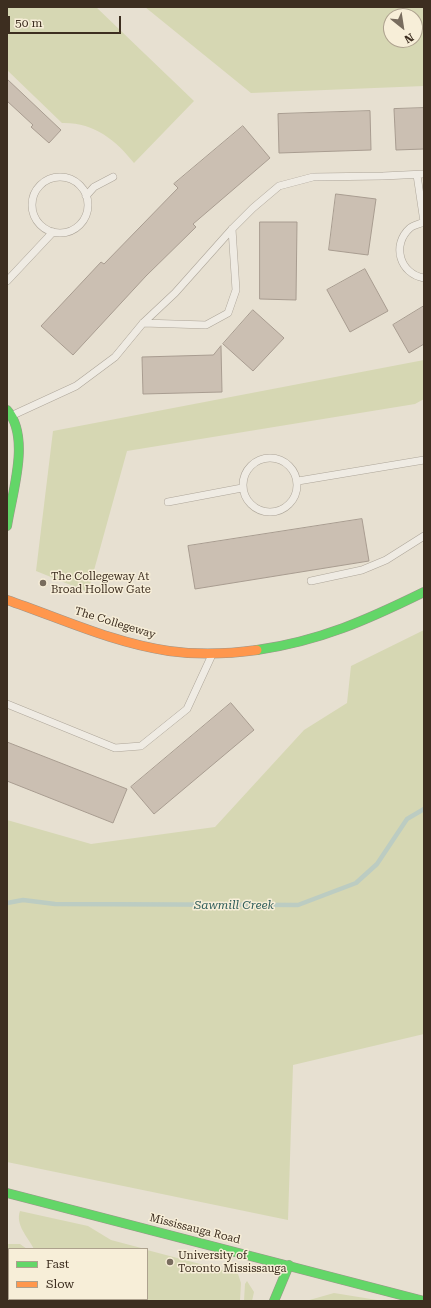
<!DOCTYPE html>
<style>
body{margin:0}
#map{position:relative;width:431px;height:1308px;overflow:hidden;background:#e7e0d1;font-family:"Roboto Serif",serif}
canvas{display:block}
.frame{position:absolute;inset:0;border:8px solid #3d2e20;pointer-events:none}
.legend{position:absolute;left:8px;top:1248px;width:140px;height:52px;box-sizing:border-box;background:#f7eed8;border:1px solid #ada18e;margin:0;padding:5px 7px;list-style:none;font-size:12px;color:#3d2e20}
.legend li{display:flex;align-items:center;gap:8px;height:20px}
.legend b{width:20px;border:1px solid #ada18e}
.north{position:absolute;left:383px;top:8px;width:40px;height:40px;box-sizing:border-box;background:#f7eed8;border:1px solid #ada18e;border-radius:50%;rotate:150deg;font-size:11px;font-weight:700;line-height:16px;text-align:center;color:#3d2e20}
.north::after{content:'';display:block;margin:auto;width:14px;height:18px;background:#786c5e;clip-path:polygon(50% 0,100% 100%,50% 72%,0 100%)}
.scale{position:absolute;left:8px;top:16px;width:113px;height:18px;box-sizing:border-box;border:2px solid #3d2e20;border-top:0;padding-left:5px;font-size:12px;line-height:14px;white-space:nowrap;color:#3d2e20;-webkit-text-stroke:3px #f7eed8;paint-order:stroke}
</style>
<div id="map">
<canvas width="431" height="1308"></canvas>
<div class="frame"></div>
<ul class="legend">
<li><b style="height:5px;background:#63d668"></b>Fast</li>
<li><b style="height:5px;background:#ff974d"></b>Slow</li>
</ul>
<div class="north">N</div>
<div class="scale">50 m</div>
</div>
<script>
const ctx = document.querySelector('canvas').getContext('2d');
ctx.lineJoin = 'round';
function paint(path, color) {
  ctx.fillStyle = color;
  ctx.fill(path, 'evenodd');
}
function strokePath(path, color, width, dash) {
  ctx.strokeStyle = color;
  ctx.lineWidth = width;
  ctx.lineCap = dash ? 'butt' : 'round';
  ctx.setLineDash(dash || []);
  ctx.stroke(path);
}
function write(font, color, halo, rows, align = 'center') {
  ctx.font = font + ' "Roboto Serif",serif';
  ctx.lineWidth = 3;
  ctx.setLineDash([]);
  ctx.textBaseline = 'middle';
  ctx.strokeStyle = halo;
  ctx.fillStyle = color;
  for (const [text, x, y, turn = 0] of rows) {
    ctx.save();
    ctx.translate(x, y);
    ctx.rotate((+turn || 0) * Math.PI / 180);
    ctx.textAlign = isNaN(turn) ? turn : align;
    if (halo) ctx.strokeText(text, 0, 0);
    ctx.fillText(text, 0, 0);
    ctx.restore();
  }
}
const green = new Path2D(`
 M7,7H96L194,101L134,163C116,140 93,122 62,123L7,70Z
 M145,7H424V86L251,93ZM391,16H415V40H391Z
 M424,360V399L415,404L127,451L88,592L36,571L53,431Z
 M424,630V1034L293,1065L288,1220L7,1162V820L91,844L215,827L304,730L347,703L351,666Z
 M20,1211L88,1226L111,1240L145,1249H34C28,1237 15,1225 20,1211Z
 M7,1244H20L27,1249H9V1266L7,1269Z
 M147,1250L238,1274L241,1283L240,1301H120L116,1299H147Z
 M247,1281L254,1292L252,1301H244L245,1284Z
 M334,1293L377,1300L380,1301H306Z`);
const stream = new Path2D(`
 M7,903L23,900L55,904L298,905L356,883L377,864L407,819L424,809`);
const building = new Path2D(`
 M7,79L61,130L49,143L31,127L33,125L7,101Z
 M424,108V149L396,150L394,109Z
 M370,111L371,150L279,153L278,114Z
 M243,126L270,158L193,224L196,227L146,276L73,355L41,326L101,262L104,264L178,188L174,184Z
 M336,194L376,199L368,255L329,250Z
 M260,222H297L296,300L260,299Z
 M365,269L388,311L350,332L327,290Z
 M424,306V344L409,353L393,325Z
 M253,310L284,338L253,371L223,344Z
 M221,346L222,392L143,394L142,357L213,355Z
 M362,519L369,561L195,589L188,546Z
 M231,703L254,730L154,814L131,787Z
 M7,742L127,789L113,823L7,781Z`);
const lane = new Path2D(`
 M417,175L424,222
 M32 205a28 28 0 1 1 56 0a28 28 0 1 1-56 0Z
 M86,196L94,187L113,177
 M424,222C420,224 413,225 410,228C391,245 400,274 424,278
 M7,281L53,232
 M143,323L206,325L228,313L236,290L232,229
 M13,415L76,386L115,357L143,323L175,293L232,229L253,208L279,186L313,177L383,176L424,174
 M243 485a27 27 0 1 1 54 0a27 27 0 1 1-54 0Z
 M298,481L424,460
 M168,502L242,488
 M311,581L362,570L386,560L424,536
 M7,704L115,748L141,746L187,709L211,657`);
const fast = new Path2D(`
 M7,410C31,437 12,493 7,526
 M257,650C320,641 367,620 424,592
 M7,1193L424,1301
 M274,1301L289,1265`);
const slow = new Path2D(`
 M7,600C60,618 113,643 169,651C198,655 228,654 257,650`);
const markers = [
 [43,583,4,"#786c5e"],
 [170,1262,4,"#786c5e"]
];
const poiNames = [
 ["The Collegeway At",51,577],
 ["Broad Hollow Gate",51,590],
 ["University of",178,1256],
 ["Toronto Mississauga",178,1269]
];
const streetNames = [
 ["The Collegeway",115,623,17],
 ["Mississauga Road",195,1229,14]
];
const waterNames = [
 ["Sawmill Creek",234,905]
];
paint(green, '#d6d7b3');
strokePath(stream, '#bcccc2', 4.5);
paint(building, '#cbbfb2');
strokePath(building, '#a89c90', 1);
strokePath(lane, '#ada599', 8);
strokePath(fast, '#9c958a', 10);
strokePath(slow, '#9c958a', 10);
strokePath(lane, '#efebe3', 7);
strokePath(fast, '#63d668', 9);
strokePath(slow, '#ff974d', 9);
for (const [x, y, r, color] of markers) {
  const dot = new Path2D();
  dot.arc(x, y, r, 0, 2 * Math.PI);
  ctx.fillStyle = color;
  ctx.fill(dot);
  strokePath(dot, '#f7eed8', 1.5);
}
write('11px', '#3d2e20', '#f7eed8', poiNames, 'left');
write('11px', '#3d2e20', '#f7eed8', streetNames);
write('italic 12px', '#2f5d5a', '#f7eed8', waterNames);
</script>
